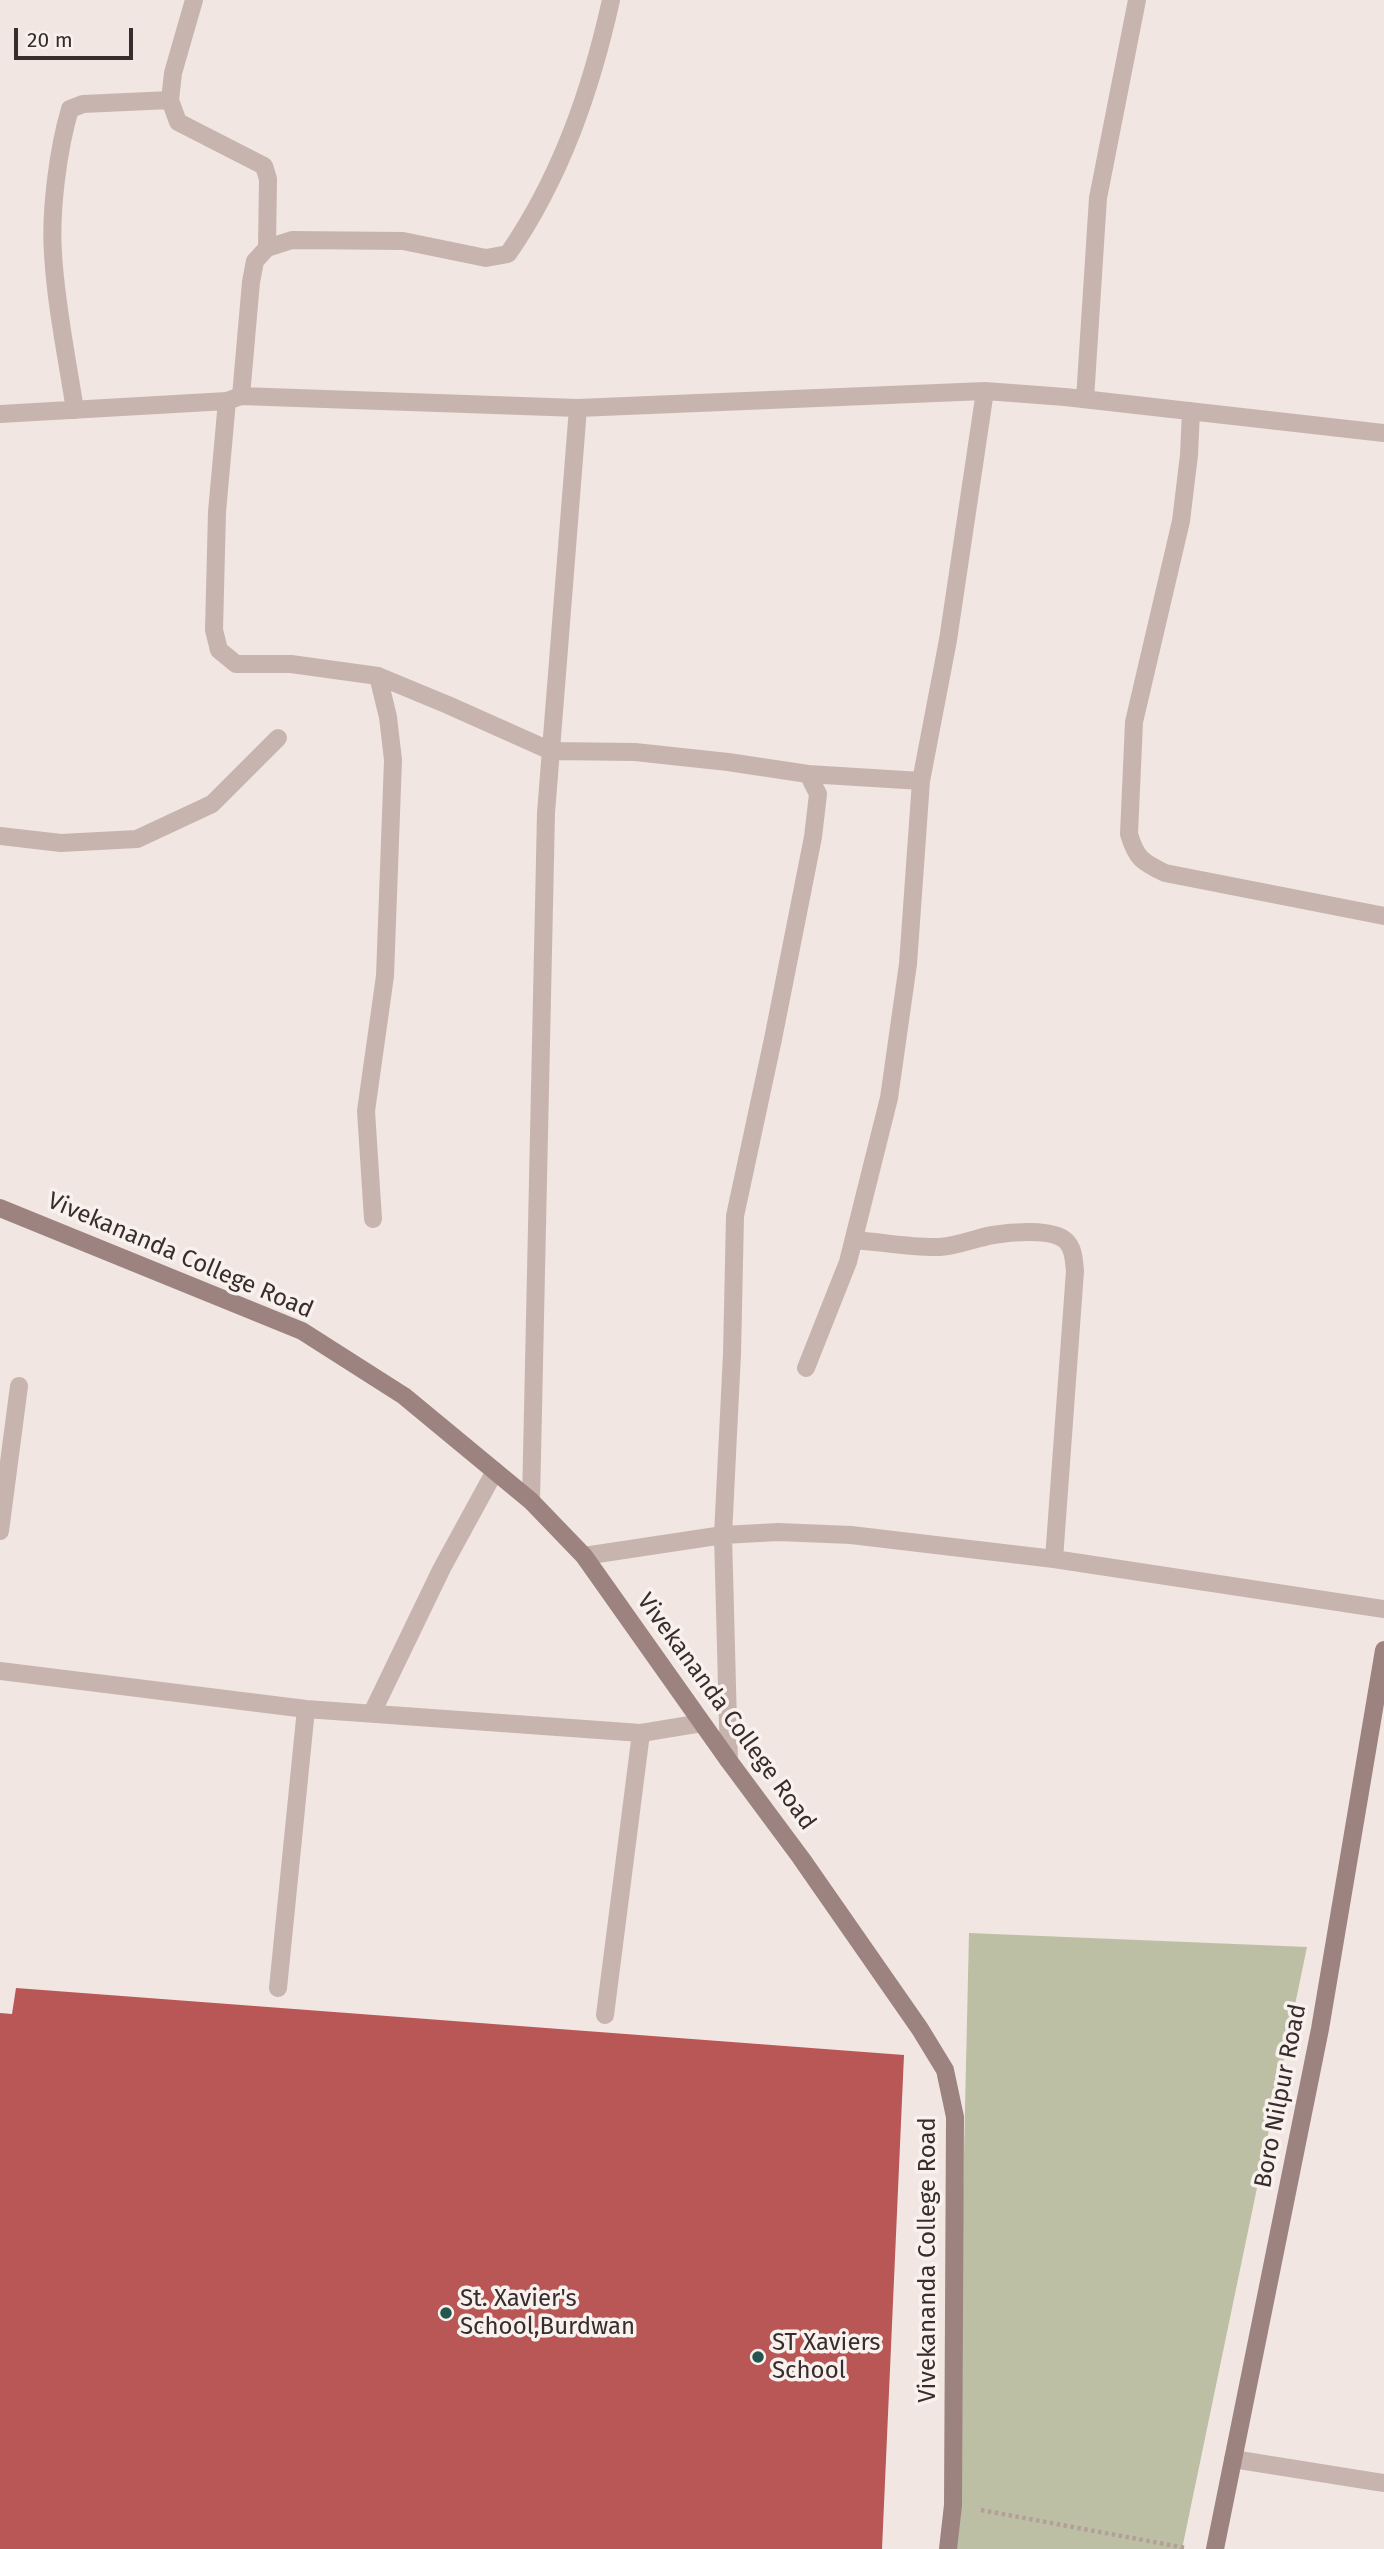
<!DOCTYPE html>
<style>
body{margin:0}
#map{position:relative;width:1384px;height:2549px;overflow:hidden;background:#f1e6e2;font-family:"Fira Sans",sans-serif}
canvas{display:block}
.scale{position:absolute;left:14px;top:28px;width:119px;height:32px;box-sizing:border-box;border:4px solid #382d2c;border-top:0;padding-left:9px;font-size:21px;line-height:24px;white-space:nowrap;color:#382d2c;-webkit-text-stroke:5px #f9f1ee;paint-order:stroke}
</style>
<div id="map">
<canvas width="1384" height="2549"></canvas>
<div class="scale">20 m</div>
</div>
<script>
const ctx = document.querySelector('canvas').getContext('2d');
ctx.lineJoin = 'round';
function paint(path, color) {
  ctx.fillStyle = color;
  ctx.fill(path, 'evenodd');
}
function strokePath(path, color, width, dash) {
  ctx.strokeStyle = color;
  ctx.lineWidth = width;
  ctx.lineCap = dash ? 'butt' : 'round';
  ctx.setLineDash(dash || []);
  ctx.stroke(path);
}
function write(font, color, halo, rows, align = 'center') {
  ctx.font = font + ' "Fira Sans",sans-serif';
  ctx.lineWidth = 7;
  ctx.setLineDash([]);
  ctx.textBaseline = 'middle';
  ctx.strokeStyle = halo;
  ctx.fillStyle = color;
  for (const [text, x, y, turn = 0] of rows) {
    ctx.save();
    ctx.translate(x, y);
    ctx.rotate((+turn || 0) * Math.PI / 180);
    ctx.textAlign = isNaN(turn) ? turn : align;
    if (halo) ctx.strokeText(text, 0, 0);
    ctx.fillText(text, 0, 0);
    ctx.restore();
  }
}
const green = new Path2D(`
 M969,1933L1307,1947L1182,2549H955Z`);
const building = new Path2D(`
 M16,1988L904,2055L882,2549H0V2013L12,2014Z`);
const path = new Path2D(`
 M981,2510L1186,2548`);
const street = new Path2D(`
 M194,0L173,73L170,100L178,122L264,166L268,179L267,248
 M241,396L251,282L255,261L267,248L292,240L403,241L486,258L508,254C561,177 591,90 611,0
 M1085,399L1098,198L1137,0
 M227,401L217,512L214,630L219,650L236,664H291L378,676L448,705L551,751L635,752L728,762L808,774L818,794L813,837L773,1039L735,1216L732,1354L723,1535L584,1556
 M75,410C67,358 56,306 53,254C50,212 58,149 70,109L83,104L170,100
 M1191,411L1189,455L1181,521L1134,722L1129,834C1136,858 1142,862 1165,873L1384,916
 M0,414L227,401L241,396L578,408L985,391L1065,397L1384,433
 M808,774L921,781
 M0,836L61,843L137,839L212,804L278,738
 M373,1219L366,1111L385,976L393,760L388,717L378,676
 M854,1240C882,1242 912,1248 940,1247C959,1246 975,1238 993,1235C1010,1232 1053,1228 1066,1241C1074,1248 1074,1262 1075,1271L1054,1559
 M806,1368L848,1262L889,1098L908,964L921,781L948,640L985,391
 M531,1501L546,813L578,408
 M0,1531L19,1386
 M0,1671L306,1709L641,1733L702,1723
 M372,1713L442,1568L495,1471
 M729,1761L723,1535L778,1532L851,1535L1054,1559L1384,1609
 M278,1988L306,1709
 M605,2015L641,1733
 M1233,2459L1384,2483`);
const secondary = new Path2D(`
 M0,1208L302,1331L404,1396L531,1501L584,1556L729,1761L801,1858L920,2029L945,2070L955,2117L953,2505L948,2549
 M1215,2549L1320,2029L1384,1650`);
const markers = [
 [446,2313,7,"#25564d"],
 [758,2357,7,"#25564d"]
];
const streetNames = [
 ["Vivekananda College Road",180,1256,23],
 ["Vivekananda College Road",726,1712,54],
 ["Boro Nilpur Road",1281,2096,-79],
 ["Vivekananda College Road",928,2260,-90]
];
const poiNames = [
 ["St. Xavier's",460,2299],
 ["School,Burdwan",460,2327],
 ["ST Xaviers",772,2343],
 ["School",772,2371]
];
paint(green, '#bcbfa3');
paint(building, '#b95757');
strokePath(path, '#b49e99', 4.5, [3.5, 3.5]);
strokePath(street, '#c8b4ae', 18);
strokePath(secondary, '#9c8380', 18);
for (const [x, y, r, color] of markers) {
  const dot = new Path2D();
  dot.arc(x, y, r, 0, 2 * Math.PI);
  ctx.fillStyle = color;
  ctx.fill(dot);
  strokePath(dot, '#f9f1ee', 2.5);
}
write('24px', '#382d2c', '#f9f1ee', streetNames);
write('24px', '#382d2c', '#f9f1ee', poiNames, 'left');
</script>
